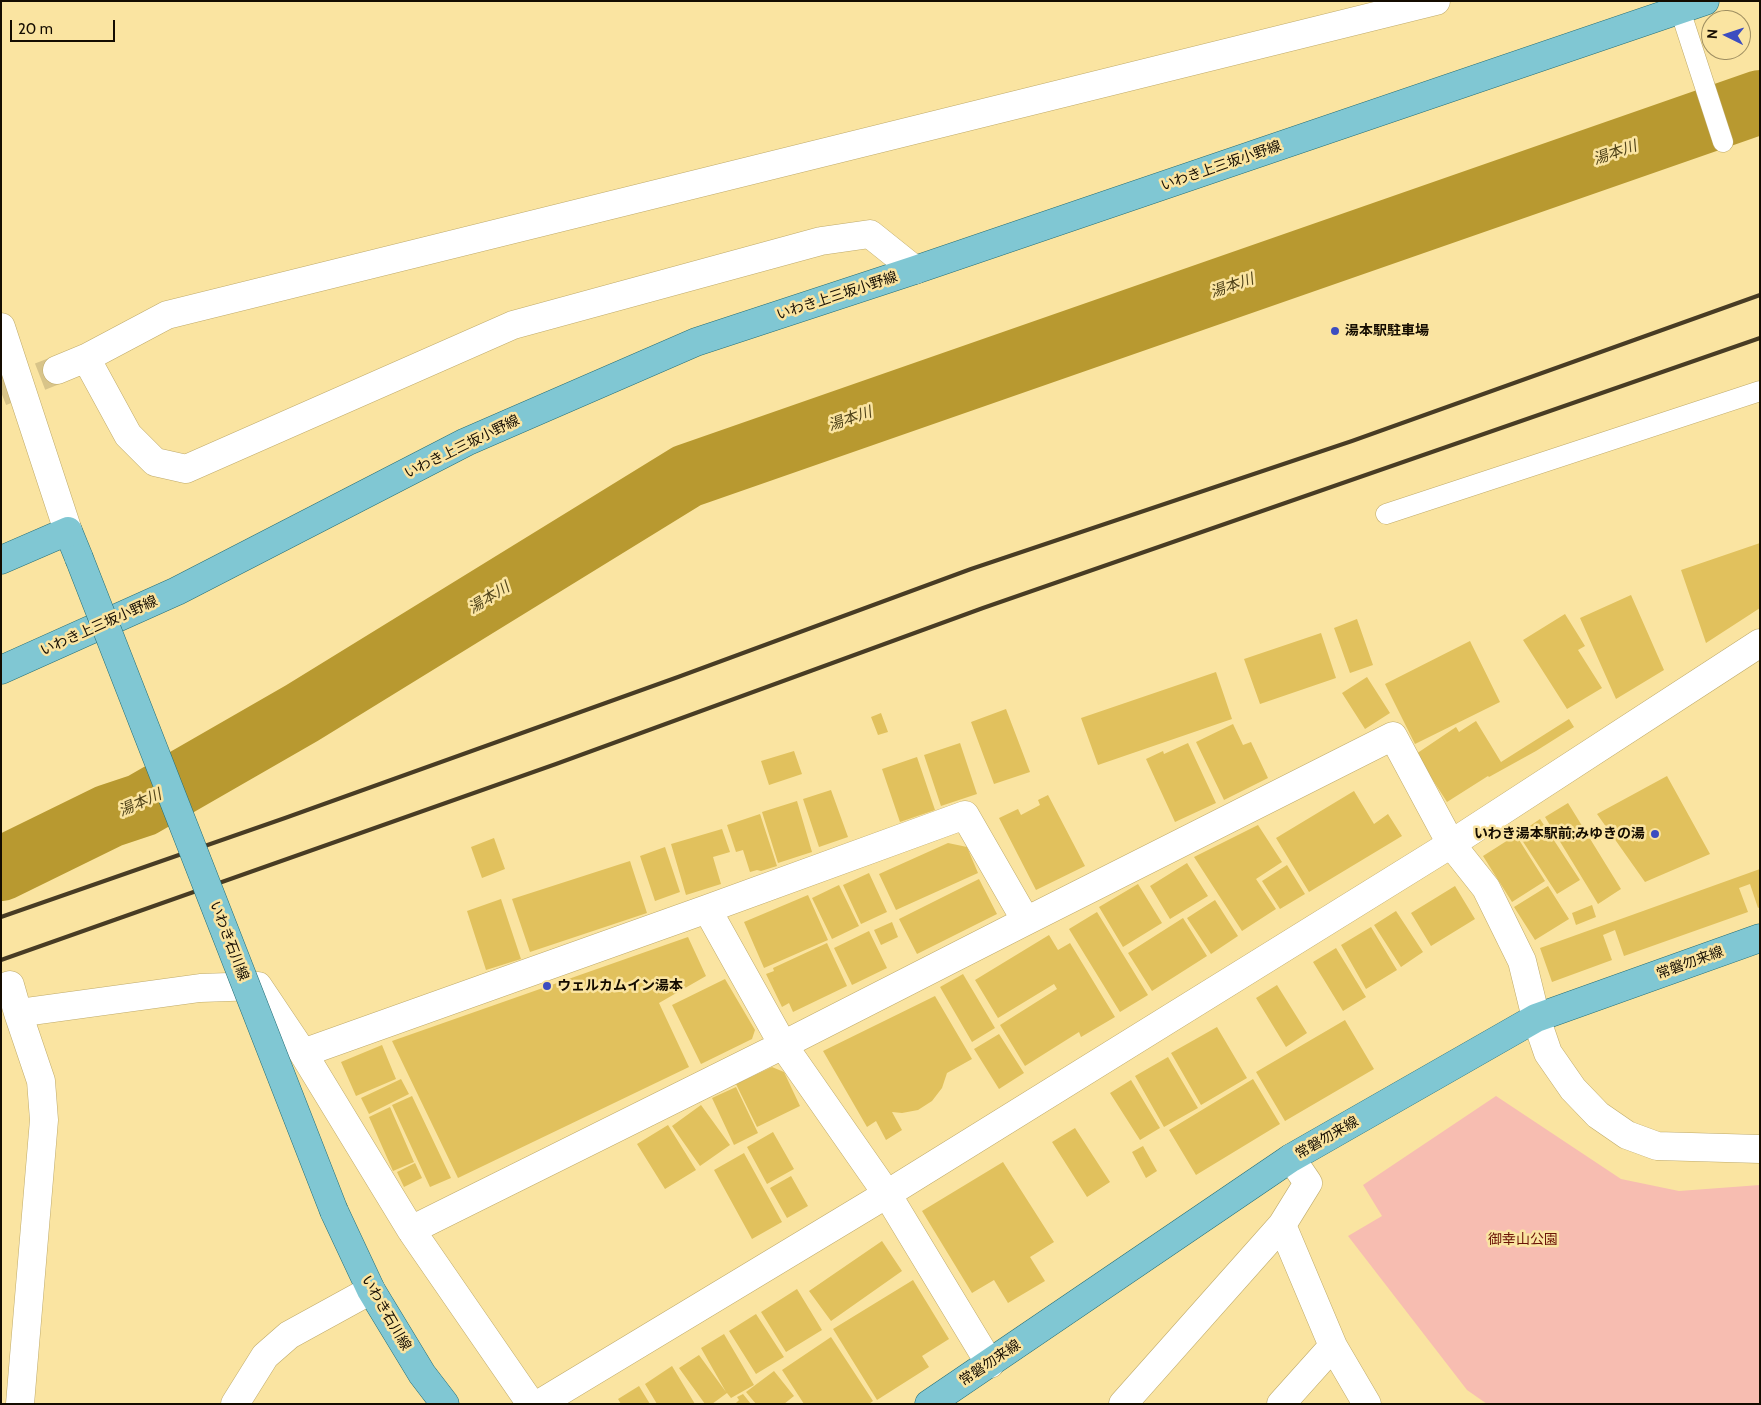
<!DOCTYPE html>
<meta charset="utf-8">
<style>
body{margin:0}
#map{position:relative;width:1761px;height:1405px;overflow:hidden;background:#fae4a1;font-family:Cabin,sans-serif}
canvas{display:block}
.frame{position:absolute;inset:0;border:2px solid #140c00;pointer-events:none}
.north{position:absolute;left:1701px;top:10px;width:50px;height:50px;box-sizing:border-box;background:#fae4a1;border:1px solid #9e8e61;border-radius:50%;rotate:274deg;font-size:14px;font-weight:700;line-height:20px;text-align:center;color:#140c00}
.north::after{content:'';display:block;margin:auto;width:18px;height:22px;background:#3c4dc0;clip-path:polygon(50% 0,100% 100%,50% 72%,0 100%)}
.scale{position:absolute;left:10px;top:20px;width:105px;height:22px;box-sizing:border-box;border:2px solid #140c00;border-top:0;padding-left:6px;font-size:15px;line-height:18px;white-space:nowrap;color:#140c00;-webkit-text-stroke:4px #fae4a1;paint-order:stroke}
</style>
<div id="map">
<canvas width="1761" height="1405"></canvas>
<div class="frame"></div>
<div class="north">N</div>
<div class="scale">20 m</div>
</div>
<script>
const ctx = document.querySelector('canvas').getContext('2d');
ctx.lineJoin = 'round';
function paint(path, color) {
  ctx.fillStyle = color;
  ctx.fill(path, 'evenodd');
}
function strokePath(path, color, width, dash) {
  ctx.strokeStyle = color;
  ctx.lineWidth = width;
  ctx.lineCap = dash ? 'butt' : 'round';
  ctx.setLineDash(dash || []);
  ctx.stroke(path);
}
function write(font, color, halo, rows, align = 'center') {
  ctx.font = font + ' Cabin,"Noto Sans JP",sans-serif';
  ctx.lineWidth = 5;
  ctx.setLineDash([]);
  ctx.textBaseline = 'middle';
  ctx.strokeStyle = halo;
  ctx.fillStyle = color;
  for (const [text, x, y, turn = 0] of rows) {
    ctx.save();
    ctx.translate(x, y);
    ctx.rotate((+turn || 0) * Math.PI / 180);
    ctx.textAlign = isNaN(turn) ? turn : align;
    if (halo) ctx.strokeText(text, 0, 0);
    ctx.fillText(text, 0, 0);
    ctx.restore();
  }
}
const green = new Path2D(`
 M1496,1096L1621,1179L1679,1191L1760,1185V1404H1487L1467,1390L1348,1236L1382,1216L1363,1185Z`);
const river = new Path2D(`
 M1,869L109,816L142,805L302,713L687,476L1760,102`);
const building = new Path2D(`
 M1760,543V608L1706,643L1681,570Z
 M1631,595L1664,670L1616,699L1580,618Z
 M1565,614L1585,646L1578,650L1602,688L1567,709L1523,640Z
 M1357,619L1373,665L1350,673L1334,628Z
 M1321,633L1336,678L1260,704L1244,659Z
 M1470,641L1500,702L1415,744L1385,684Z
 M1216,672L1232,719L1098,765L1081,718Z
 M1367,677L1390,713L1365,729L1342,693Z
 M1006,709L1030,772L994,784L971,722Z
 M881,713L888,732L878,735L871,717Z
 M1569,719L1574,727L1536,751L1489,777L1488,776L1447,802L1416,754L1456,727L1459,732L1476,721L1501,762Z
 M1233,724L1243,745L1251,742L1268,778L1224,800L1196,742Z
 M960,743L977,794L941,806L924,755Z
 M1188,743L1216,803L1175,822L1146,759L1163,751L1164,754Z
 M794,751L802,774L769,785L761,761Z
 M917,757L935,810L900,822L882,769Z
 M1667,776L1710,854L1645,882L1597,814Z
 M831,790L848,837L819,847L803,799Z
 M1354,791L1374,824L1388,814L1402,836L1309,892L1276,838Z
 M1048,795L1085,866L1036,890L999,818L1018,809L1021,815L1040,805L1038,800Z
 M797,801L812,852L778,863L762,812Z
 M1568,803L1621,889L1598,904L1545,817Z
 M760,814L777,866L761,871L757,870L750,872L743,850L736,852L727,825Z
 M1540,819L1580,880L1557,894L1518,834Z
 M1258,825L1282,862L1256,879L1276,909L1242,931L1194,857Z
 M722,829L730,852L713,857L721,884L686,895L671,844Z
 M1516,835L1545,881L1512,902L1483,856Z
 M494,838L505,869L482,878L471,847Z
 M948,843L967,847L978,873L896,910L879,874Z
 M665,847L680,892L655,901L640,856Z
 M630,861L647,913L530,952L512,899Z
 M1187,863L1208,896L1170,919L1150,886Z
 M1287,865L1305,894L1280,909L1262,881Z
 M1760,869V907L1758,908L1750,884L1739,888L1748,912L1624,956L1615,930L1603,935L1612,960L1552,982L1540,948Z
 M869,873L887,912L861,924L843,885Z
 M979,879L997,914L917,954L899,919Z
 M1138,884L1162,923L1123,947L1099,907Z
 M839,885L859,926L832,939L812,898Z
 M1455,886L1475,919L1431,946L1411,913Z
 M1548,886L1569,919L1535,940L1514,907Z
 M808,895L828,940L764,968L744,922Z
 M501,899L521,959L486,970L467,911Z
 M1215,900L1238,936L1211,954L1187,918Z
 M1592,905L1596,917L1576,925L1572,913Z
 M1396,911L1423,952L1401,967L1374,925Z
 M1097,912L1148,995L1120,1012L1069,929Z
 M1183,918L1207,956L1152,991L1128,953Z
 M892,922L898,937L881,945L874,930Z
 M1371,927L1397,970L1366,989L1341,945Z
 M869,931L887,968L852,985L834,948Z
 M1049,935L1058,950L1070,943L1115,1017L1081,1037L1079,1032L1025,1066L1000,1025L1057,989L1054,984L998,1018L975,980Z
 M688,937L706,976L659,1003L689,1067L458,1178L392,1041Z
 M827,943L847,986L793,1012L789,1003L782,1007L766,974L774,971L773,968Z
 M1336,948L1366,997L1343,1011L1313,962Z
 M963,974L995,1028L972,1042L940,987Z
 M725,979L755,1030L752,1039L701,1064L672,1005Z
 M1277,985L1307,1033L1286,1047L1256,998Z
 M935,996L972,1059L947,1073L942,1088L932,1101L918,1110L902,1113L892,1112L902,1130L886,1140L876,1121L867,1127L823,1051Z
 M1345,1020L1374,1069L1285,1121L1256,1072Z
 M1217,1027L1247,1078L1201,1105L1171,1053Z
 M999,1034L1024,1073L999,1089L974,1049Z
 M382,1045L396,1079L356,1096L341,1062Z
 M1168,1057L1198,1108L1164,1127L1135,1076Z
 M772,1067L784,1072L800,1106L757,1127L736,1084Z
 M401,1079L409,1094L369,1114L361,1098Z
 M1253,1079L1280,1124L1196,1175L1169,1130Z
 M1131,1080L1160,1128L1140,1140L1110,1093Z
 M736,1087L758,1133L734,1145L712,1098Z
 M412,1096L451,1178L430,1187L392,1105Z
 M701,1105L730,1145L700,1166L672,1126Z
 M390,1107L414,1162L393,1171L369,1117Z
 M668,1125L696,1170L665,1189L637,1144Z
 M1075,1128L1110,1182L1087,1197L1052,1142Z
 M773,1132L794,1169L767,1184L747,1147Z
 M1143,1146L1157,1171L1146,1178L1132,1152Z
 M744,1153L782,1222L752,1239L714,1170Z
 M1003,1162L1054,1242L1030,1257L1045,1281L1008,1303L994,1280L972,1293L922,1211Z
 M415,1163L422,1178L404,1187L397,1172Z
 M791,1176L808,1206L787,1218L770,1188Z
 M882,1241L902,1271L831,1321L809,1291Z
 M913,1280L949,1339L922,1356L929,1367L877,1400L833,1329Z
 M797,1289L822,1330L786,1352L761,1312Z
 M756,1314L784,1357L756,1374L729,1331Z
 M724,1334L754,1385L731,1398L727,1393L712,1404H705L679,1368L699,1355L726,1392L701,1348Z
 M831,1337L873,1401L869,1404H804L782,1370Z
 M672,1366L695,1404H657L645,1384Z
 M774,1371L794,1396L784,1404H756L746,1392Z
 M639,1386L650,1404H621L618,1399Z
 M743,1394L751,1404H735L739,1400L737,1397Z`);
const minorTunnel = new Path2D(`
 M1,392L57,370`);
const service = new Path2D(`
 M1680,10L1723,142
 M1386,514L1760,391`);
const minor = new Path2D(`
 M86,358L128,435L155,462L186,469L513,325L821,241L870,234L915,270
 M57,370L86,358L167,315L1436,1
 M707,909L783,1045L887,1194L990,1364
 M1,988L10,985L18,1013L200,988L258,986L303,1053L411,1230L531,1404
 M18,1013L41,1081L44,1120L20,1404
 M303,1053L707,909L965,815L1026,921
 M1282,1225L1333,1346L1367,1404
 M411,1230L783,1045L1026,921L1393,736L1451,844L1486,888L1522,961L1536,1018L1548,1053L1573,1089L1598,1115L1627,1135L1657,1146L1760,1149
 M235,1404L265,1356L289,1335L371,1290
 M539,1404L887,1194L1451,844L1760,643
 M1123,1404L1282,1225L1308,1183L1291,1158
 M1281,1404L1333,1346`);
const tertiary = new Path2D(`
 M1,327L68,531`);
const primary = new Path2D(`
 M1,560L68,531L79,558
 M1,670L177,591L466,442L696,342L915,270L1705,1
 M334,1211L371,1290L422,1374L445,1404
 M929,1404L1291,1158L1536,1018L1760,938`);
const rail = new Path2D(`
 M1,917L285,818L678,677L971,569L1352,441L1760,295
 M1,960L556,764L983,608L1760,338`);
const primaryBridge = new Path2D(`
 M79,558L334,1211`);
const markers = [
 [1335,331,5,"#3c4dc0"],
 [1655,834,5,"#3c4dc0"],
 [547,986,5,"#3c4dc0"]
];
const streetNames = [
 ["いわき上三坂小野線",1221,166,-19],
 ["いわき上三坂小野線",837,296,-18],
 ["いわき上三坂小野線",462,447,-26],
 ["いわき上三坂小野線",99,626,-24],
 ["いわき石川線",229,941,69],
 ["常磐勿来線",1690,963,-20],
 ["常磐勿来線",1327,1138,-30],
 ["いわき石川線",386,1313,60],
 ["常磐勿来線",990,1363,-34]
];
const poiNames = [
 ["湯本駅駐車場",1345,331],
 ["いわき湯本駅前;みゆきの湯",1645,834,"right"],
 ["ウェルカムイン湯本",557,986]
];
const parkNames = [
 ["御幸山公園",1523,1240]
];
const waterNames = [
 ["湯本川",1615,153,-19],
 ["湯本川",1232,286,-19],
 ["湯本川",850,419,-19],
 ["湯本川",489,598,-32],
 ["湯本川",140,803,-24]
];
paint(green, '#f7bdb1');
strokePath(river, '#b89930', 64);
paint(building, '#e1c15d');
strokePath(minorTunnel, '#d8c489', 28, [28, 14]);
strokePath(service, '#bfaa69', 21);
strokePath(minor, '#bfaa69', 29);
strokePath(tertiary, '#bfaa69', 29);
strokePath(primary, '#246e76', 29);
strokePath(service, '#fff', 20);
strokePath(minor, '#fff', 28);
strokePath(tertiary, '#fff', 28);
strokePath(primary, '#80c7d3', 28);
strokePath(rail, '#483c24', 4);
strokePath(primaryBridge, '#246e76', 29, []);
strokePath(primaryBridge, '#80c7d3', 28);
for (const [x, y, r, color] of markers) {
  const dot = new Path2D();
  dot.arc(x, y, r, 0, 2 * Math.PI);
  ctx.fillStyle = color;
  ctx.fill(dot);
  strokePath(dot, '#fae4a1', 2);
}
write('14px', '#140c00', '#fae4a1', streetNames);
write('bold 14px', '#140c00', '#fae4a1', poiNames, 'left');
write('14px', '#6a1205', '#fae4a1', parkNames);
write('italic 15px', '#51441a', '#fae4a1', waterNames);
</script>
